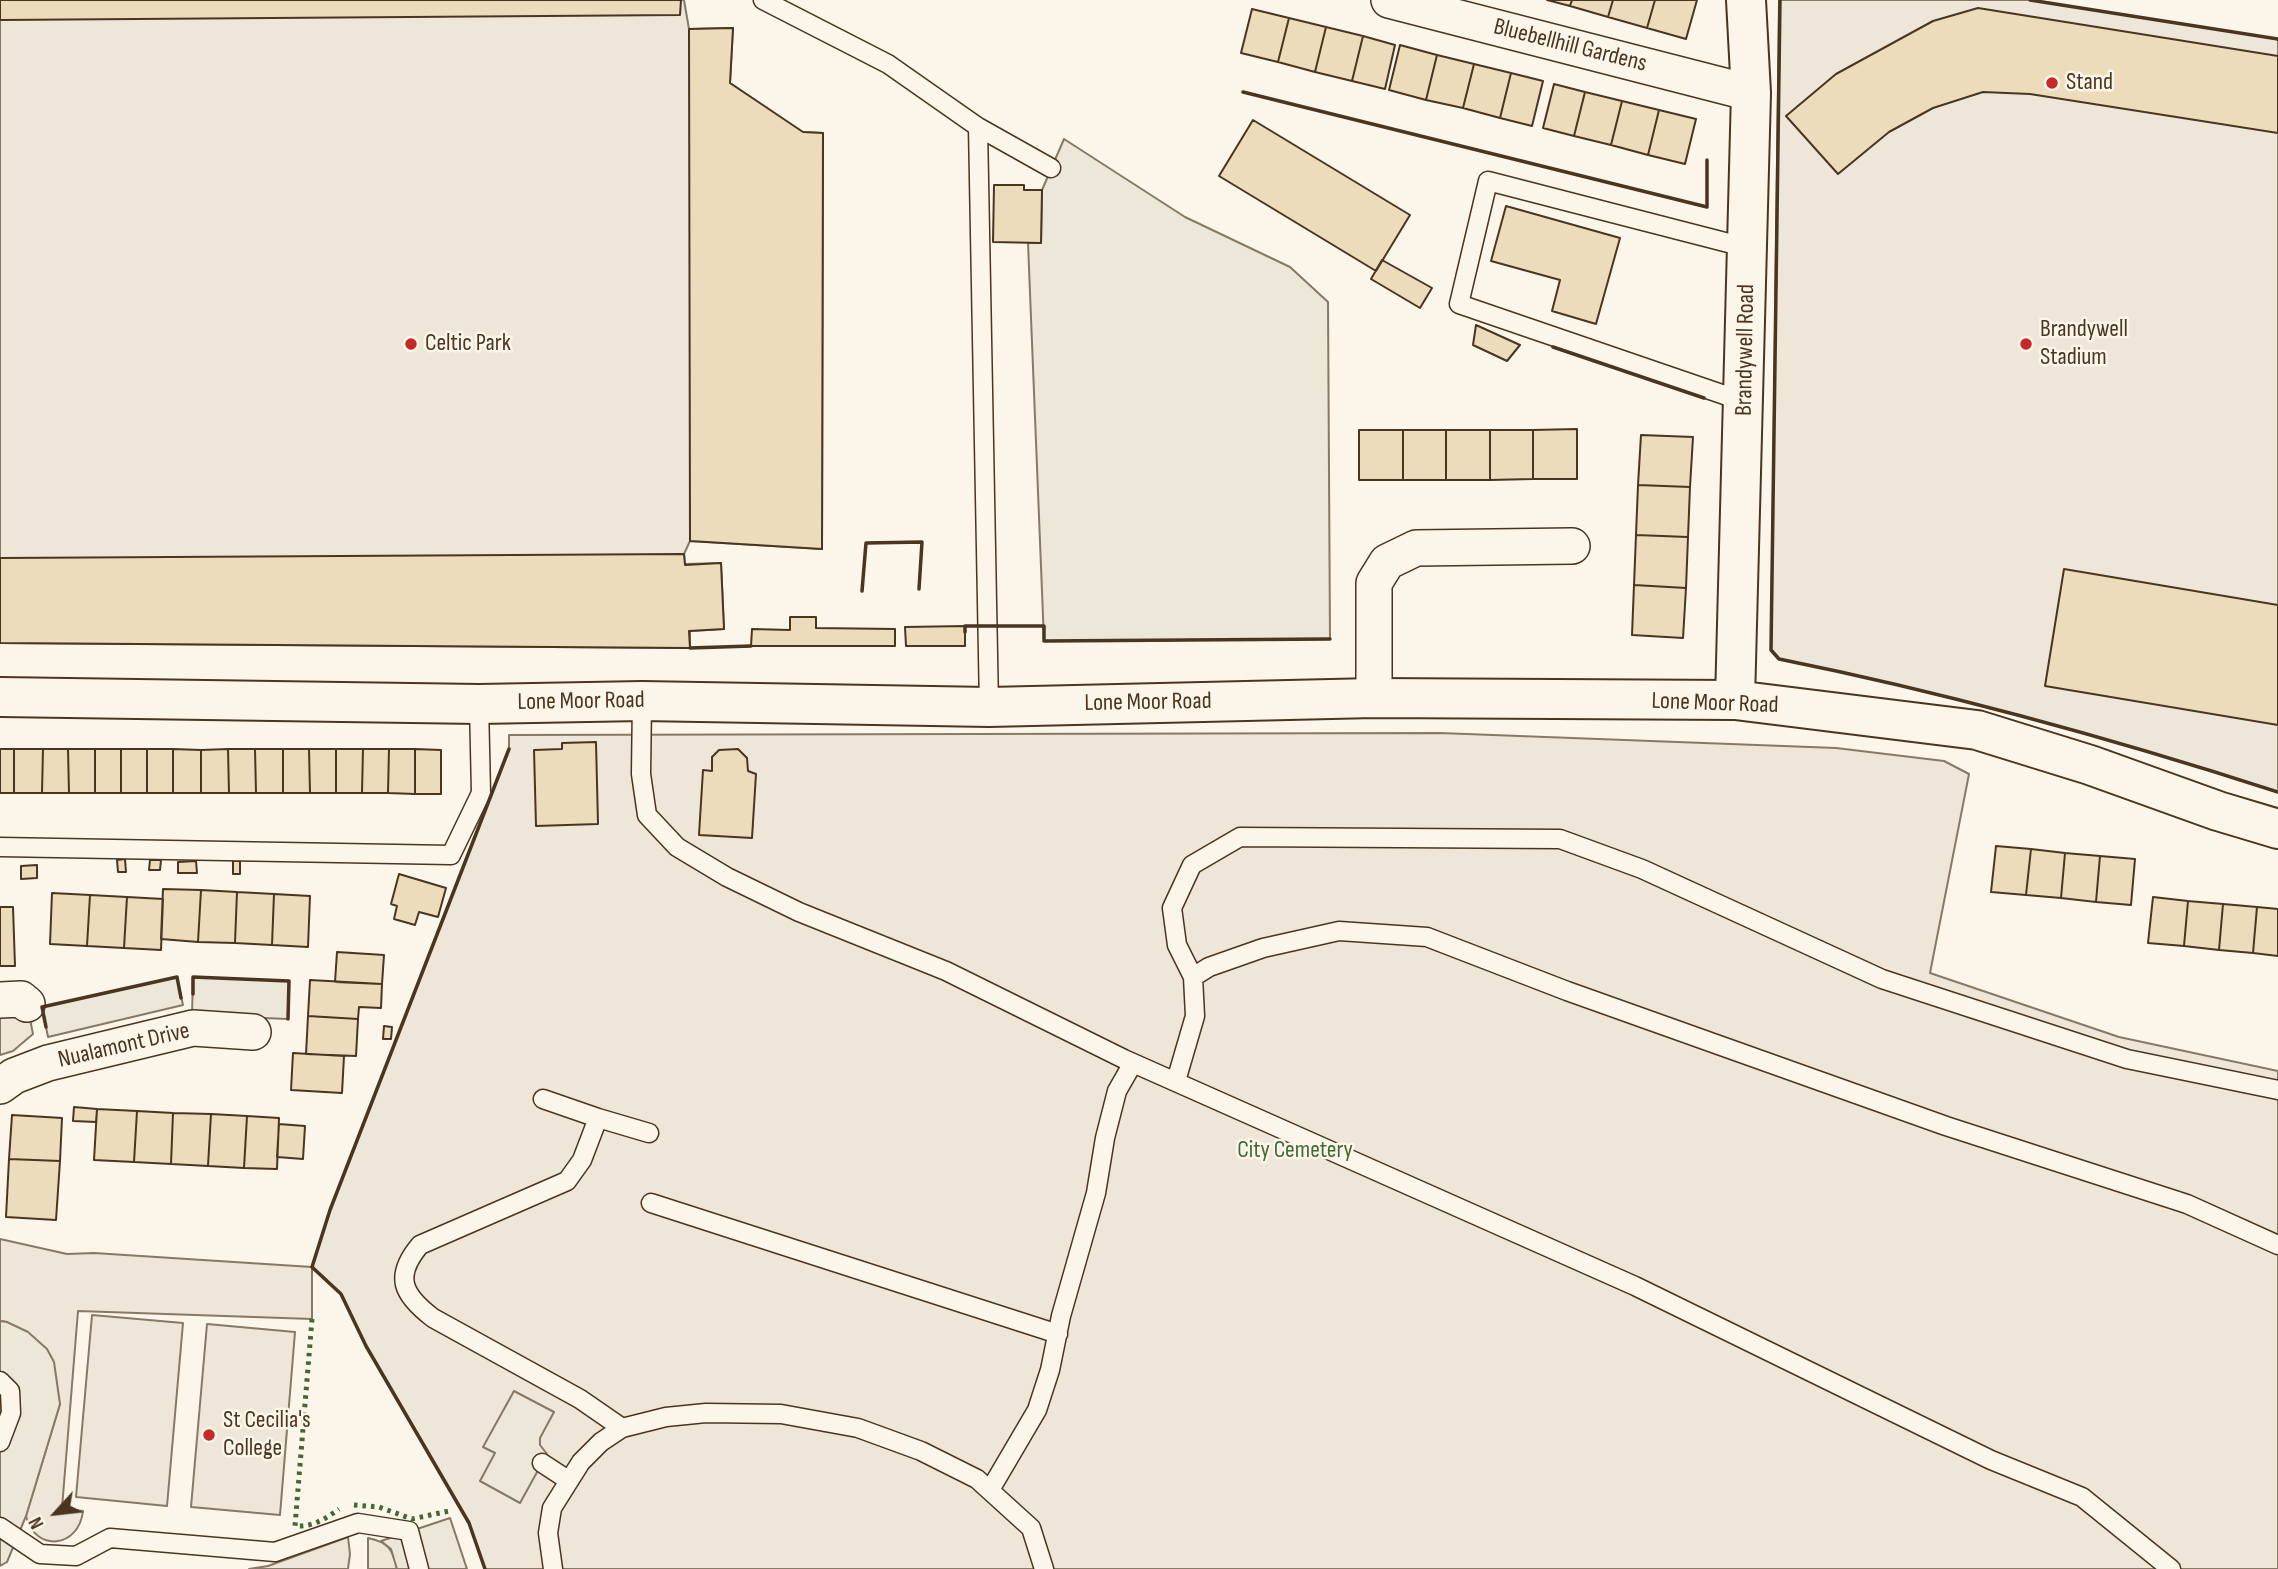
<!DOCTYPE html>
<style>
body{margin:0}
#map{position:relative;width:2278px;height:1569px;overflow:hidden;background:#fbf6e9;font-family:"Sofia Sans Condensed",sans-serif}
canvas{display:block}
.north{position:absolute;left:21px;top:1478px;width:70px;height:70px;-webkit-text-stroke:5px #fbf6e9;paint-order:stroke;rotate:243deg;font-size:19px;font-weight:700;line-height:28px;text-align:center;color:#4a3520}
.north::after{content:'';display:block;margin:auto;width:24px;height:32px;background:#4a3520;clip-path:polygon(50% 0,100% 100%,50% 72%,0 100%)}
</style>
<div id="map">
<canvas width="2278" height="1569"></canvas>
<div class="north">N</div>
</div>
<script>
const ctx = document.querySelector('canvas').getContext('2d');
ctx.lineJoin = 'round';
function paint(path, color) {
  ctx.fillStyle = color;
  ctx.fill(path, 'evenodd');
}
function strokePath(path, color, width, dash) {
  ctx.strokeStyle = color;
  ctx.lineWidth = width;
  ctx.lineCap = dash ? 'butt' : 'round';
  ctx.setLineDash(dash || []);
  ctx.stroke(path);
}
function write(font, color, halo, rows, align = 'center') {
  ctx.font = font + ' "Sofia Sans Condensed",sans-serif';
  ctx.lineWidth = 5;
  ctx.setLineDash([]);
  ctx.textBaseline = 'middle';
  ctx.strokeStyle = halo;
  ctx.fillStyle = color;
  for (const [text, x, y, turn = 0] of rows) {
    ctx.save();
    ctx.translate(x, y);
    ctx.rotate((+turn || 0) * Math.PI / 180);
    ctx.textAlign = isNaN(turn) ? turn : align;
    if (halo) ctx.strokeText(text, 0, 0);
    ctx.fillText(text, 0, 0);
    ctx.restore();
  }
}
const green = new Path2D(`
 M0,0H684L689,29L733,28L730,83L802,132L823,133L822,549L690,541L684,554L685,564L721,563L724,629L690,631V648L0,643Z
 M1779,0H2030L2278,39V792C2114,739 1948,693 1779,659L1771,650Z
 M1440,733L1836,748L1944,761L1969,774L1930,973L2119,1037L2278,1071V1569H485L469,1523L366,1346L341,1294L312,1268V1319L78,1311L62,1508L83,1511C79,1548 35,1553 26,1516L60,1404L7,1322L0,1321V1239L67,1254L94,1253L312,1267L330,1210L509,749V735Z
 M0,1009H28L33,1034L13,1051L0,1055Z
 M92,1315L183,1323L167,1506L76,1497Z
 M207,1324L295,1332L280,1515L191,1507Z
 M348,1537L350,1554L348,1569H249L268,1566Z
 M368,1538C388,1542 393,1549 397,1569H368Z`);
const parking = new Path2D(`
 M1064,139L1185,217L1290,267L1328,302L1330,639L1044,641L1028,243H1041L1042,190Z
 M177,977L183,1005L48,1037L42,1007Z
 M193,977L289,981L288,1019L192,1015Z
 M0,1321L7,1322L28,1332L47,1349L54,1362L60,1404L26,1516L7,1562L0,1566Z
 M514,1391L554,1412L540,1438V1445L547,1454L520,1503L480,1481L495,1453L483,1447Z
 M450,1518L467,1569H397L391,1549L381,1541Z`);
const building = new Path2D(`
 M0,0H681L680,15L0,20Z
 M1547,0H1572L1570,6Z
 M1572,0H1613L1608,17L1570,6Z
 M1613,0H1655L1647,28L1608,17Z
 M1655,0H1697L1686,39L1647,28Z
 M1978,8L2278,56V133L2030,94L1983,92L1933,108L1889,132L1838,174L1786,116L1836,74L1933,21Z
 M1252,9L1289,18L1278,62L1241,53Z
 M1289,18L1326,27L1315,72L1278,62Z
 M1326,27L1363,36L1352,81L1315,72Z
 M733,28L730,83L803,132L823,133L822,549L690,541L689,29Z
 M1363,36L1395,45L1385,89L1352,81Z
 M1400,45L1437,55L1426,100L1389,90Z
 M1437,55L1474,64L1463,108L1426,100Z
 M1474,64L1511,73L1500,118L1463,108Z
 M1511,73L1543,81L1532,126L1500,118Z
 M1554,84L1585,92L1574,136L1543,128Z
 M1585,92L1622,101L1611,145L1574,136Z
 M1622,101L1659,110L1648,155L1611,145Z
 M1659,110L1696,119L1685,164L1648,155Z
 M1253,120L1410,215L1376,271L1219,176Z
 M994,185H1024V190H1042L1041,243L993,242Z
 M1506,206L1620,238L1596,324L1552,311L1560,280L1491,261Z
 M1382,260L1432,288L1420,308L1371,279Z
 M1476,325L1520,345L1507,361L1473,345Z
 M1577,429V479H1533V430Z
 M1359,430H1403V480H1359Z
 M1403,430H1446V480H1403Z
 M1446,430H1490V480H1446Z
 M1490,430H1533V479L1490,480Z
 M1641,435L1693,437L1690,487L1638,485Z
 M1638,485L1690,487L1688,537L1636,535Z
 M1636,535L1688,537L1686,588L1634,585Z
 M684,554L685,565L721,563L724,629L689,631L690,648L0,643V558Z
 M2064,569L2278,605V725L2045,686Z
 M1634,585L1686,588L1683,638L1632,635Z
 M790,617H816V628L895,629V646H751L752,629L790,630Z
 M965,626V646H906L905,627Z
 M596,742L598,824L536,826L534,750L562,749V743Z
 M0,749H14V793H0Z
 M14,749H43L42,793H14Z
 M43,749H68L69,793H42Z
 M68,749H95V793H69Z
 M95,749H121V793H95Z
 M121,749H147V793H121Z
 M147,749H173V793H147Z
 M173,749L201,750V793H173Z
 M228,749H255L256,793H229Z
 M228,749L229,793H201V750Z
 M255,749H283V793H256Z
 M283,749H309L310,793H283Z
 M309,749H336V793H310Z
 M336,749H363L362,793H336Z
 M363,749H389L388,793H362Z
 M389,749H415V794L388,793Z
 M415,749L441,750V794H415Z
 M738,749L747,758L748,771L756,774L752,838L699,835L703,770L712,771V757L719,750Z
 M1996,846L2031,849L2026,895L1991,892Z
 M2031,849L2065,853L2061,898L2026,895Z
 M2065,853L2100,856L2096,902L2061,898Z
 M2100,856L2135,859L2131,905L2096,902Z
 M125,859L126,872H118L117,860Z
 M150,860H161L160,870H149Z
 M196,861L197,873H178V862Z
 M233,861H240V874H233Z
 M37,865V878L21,879V866Z
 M399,874L446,888L438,917L419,912L415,925L394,919L397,906L391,904Z
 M163,889L201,890L198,942L161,939Z
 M201,890L237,892L235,943L198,942Z
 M237,892L274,894L272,945L235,943Z
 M52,893L90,895L87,946L50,944Z
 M274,894L310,896L308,947L272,945Z
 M90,895L127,897L124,948L87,946Z
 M127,897L163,899L161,950L124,948Z
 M2153,897L2188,901L2184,946L2148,943Z
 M2188,901L2223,904L2219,950L2184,946Z
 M2223,904L2257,907L2253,953L2219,950Z
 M0,907H13L15,966H0Z
 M2257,907L2278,909V956L2253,953Z
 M337,952L384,955L382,984L335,982Z
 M310,980L382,984L381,1008L359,1007L358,1019L308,1016Z
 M308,1016L358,1019L356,1056L306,1054Z
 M384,1026L392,1027L391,1039H383Z
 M293,1053L344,1056L342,1093L291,1090Z
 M74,1107L97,1109L96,1122L73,1121Z
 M97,1109L137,1111L134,1162L94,1160Z
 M137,1111L173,1113L171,1164L134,1162Z
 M173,1113L211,1114L208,1166L171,1164Z
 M211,1114L247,1116L244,1168L208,1166Z
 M12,1115L62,1118L60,1161L9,1159Z
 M247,1116L279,1118L277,1169L244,1168Z
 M279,1124L305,1126L303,1159L277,1157Z
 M9,1159L60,1161L56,1220L6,1217Z`);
const lane = new Path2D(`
 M763,0L888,64L978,127L1051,168
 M978,127L989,707
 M1745,402L1459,304L1488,181L1748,248
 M642,701L641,774L647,815L677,847L727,877L799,912L946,971L1124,1059L1635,1286L1991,1460L2082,1497L2171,1569
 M0,847L451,855L481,793L479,704
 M1193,977L1209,967L1263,948L1339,931L1427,937L1567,991L1946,1126L2187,1204L2278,1245
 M1176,1081L1195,1016L1193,977L1177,945L1172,908L1192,865L1240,837L1560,839L1642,869L1882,979L2127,1059L2278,1090
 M543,1099L598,1118L582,1160L567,1181L420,1245C393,1277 403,1295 433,1318L580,1399L622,1428
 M598,1118L649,1133
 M651,1203L1058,1334
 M0,1381L10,1391L11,1413L0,1442
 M542,1463L568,1480
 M990,1490L1037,1410L1050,1370L1061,1316L1096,1193L1105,1138L1117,1091L1133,1063
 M0,1527L40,1554L76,1556L110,1538L275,1552L358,1523L409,1531L419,1569
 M553,1569L548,1533L552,1508L581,1462L601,1442L622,1428L666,1417L706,1413L781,1414L858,1428L921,1451L977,1479L1031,1528L1044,1569`);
const street = new Path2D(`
 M1389,0L1751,93
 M1374,698V583L1387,562L1416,548L1572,546
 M0,1000L21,999L27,1004
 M0,1086L14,1076L48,1063L193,1028L253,1032`);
const secondary = new Path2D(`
 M0,697L479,704L642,701L989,707L1374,698L1735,700L1977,730L2090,765L2218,811L2278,829
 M1735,700L1751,93L1746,0`);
const hedge = new Path2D(`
 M312,1319L295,1526C313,1527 325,1519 339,1509
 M354,1505L379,1507L412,1519L449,1511`);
const wall = new Path2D(`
 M1780,0L1771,650L1779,659C1948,693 2114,739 2278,792
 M2030,0L2278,39
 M1243,92L1707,207V160
 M1553,347L1704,398
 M862,591L866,543L922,542L919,589
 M965,632V626H1044V641L1330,639
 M690,648L751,646
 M193,994V977L289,981L288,1019
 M46,1027L42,1007L177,977L181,998
 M485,1569L469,1523L366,1346L341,1294L312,1267L330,1210L509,749`);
const markers = [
 [2052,83,7,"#c62828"],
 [411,344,7,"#c62828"],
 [2026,344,7,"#c62828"],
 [209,1435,7,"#c62828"]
];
const streetNames = [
 ["Bluebellhill Gardens",1570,46,14],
 ["Brandywell Road",1746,350,-89],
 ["Lone Moor Road",581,702,-1],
 ["Lone Moor Road",1148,703,-1],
 ["Lone Moor Road",1715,704,2],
 ["Nualamont Drive",124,1046,-13]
];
const poiNames = [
 ["Stand",2066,83],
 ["Brandywell",2040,330],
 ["Stadium",2040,358],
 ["Celtic Park",425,344],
 ["St Cecilia's",223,1421],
 ["College",223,1449]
];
const parkNames = [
 ["City Cemetery",1295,1151]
];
paint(green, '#ede6d9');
strokePath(green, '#887966', 2);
paint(parking, '#ede7d9');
strokePath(parking, '#887966', 2);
paint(building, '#ecdcbc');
strokePath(building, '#4a3520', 2);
strokePath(lane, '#4a3520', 21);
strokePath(street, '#4a3520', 38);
strokePath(secondary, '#4a3520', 42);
strokePath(lane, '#fbf6e9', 18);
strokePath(street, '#fbf6e9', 35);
strokePath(secondary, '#fbf6e9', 38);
strokePath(hedge, '#436837', 5, [3.5, 5]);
strokePath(wall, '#4a3520', 3.5);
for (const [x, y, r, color] of markers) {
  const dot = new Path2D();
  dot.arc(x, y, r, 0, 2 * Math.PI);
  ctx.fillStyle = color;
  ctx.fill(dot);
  strokePath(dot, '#fbf6e9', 2.5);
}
write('24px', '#4a3520', '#fbf6e9', streetNames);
write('24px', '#4a3520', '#fbf6e9', poiNames, 'left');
write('24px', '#436837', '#fbf6e9', parkNames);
</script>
